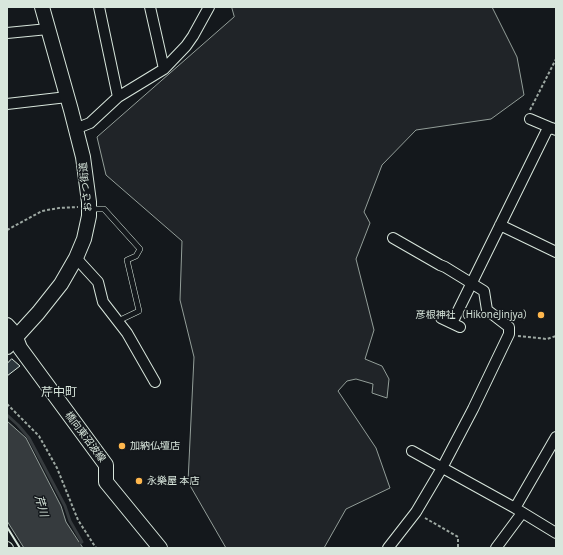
<!DOCTYPE html>
<meta charset="utf-8">
<style>
body{margin:0}
#map{position:relative;width:563px;height:555px;overflow:hidden;background:#14181c;font-family:"Open Sans",sans-serif}
canvas{display:block}
.frame{position:absolute;inset:0;border:8px solid #d8e6dc;pointer-events:none}
</style>
<div id="map">
<canvas width="563" height="555"></canvas>
<div class="frame"></div>
</div>
<script>
const ctx = document.querySelector('canvas').getContext('2d');
ctx.lineJoin = 'round';
function paint(path, color) {
  ctx.fillStyle = color;
  ctx.fill(path, 'evenodd');
}
function strokePath(path, color, width, dash) {
  ctx.strokeStyle = color;
  ctx.lineWidth = width;
  ctx.lineCap = dash ? 'butt' : 'round';
  ctx.setLineDash(dash || []);
  ctx.stroke(path);
}
function write(font, color, halo, rows, align = 'center') {
  ctx.font = font + ' "Open Sans","Noto Sans JP",sans-serif';
  ctx.lineWidth = 3;
  ctx.setLineDash([]);
  ctx.textBaseline = 'middle';
  ctx.strokeStyle = halo;
  ctx.fillStyle = color;
  for (const [text, x, y, turn = 0] of rows) {
    ctx.save();
    ctx.translate(x, y);
    ctx.rotate((+turn || 0) * Math.PI / 180);
    ctx.textAlign = isNaN(turn) ? turn : align;
    if (halo) ctx.strokeText(text, 0, 0);
    ctx.fillText(text, 0, 0);
    ctx.restore();
  }
}
const green = new Path2D(`
 M232,7H492L517,57L524,95L491,119L416,130L382,165L364,212L370,223L356,259L374,330L365,359L382,366L389,379L387,398L372,393L373,384L356,379L347,381L338,391L376,448L390,488L346,509L324,548H226L188,482L194,357L180,300L182,241L106,175L97,137L234,17Z`);
const water = new Path2D(`
 M7,421L26,438L61,506L66,522L83,548H24L7,521Z`);
const stream = new Path2D(`
 M7,415L18,425L29,438L65,506L70,521L82,542L80,543`);
const building = new Path2D(`
 M12,359L20,366L7,376V364Z`);
const path = new Path2D(`
 M530,110L556,59
 M7,230L42,211L59,208L78,207
 M518,336L547,339L556,336
 M7,404L39,436L57,468L78,520L96,548
 M425,518L458,537V548`);
const lane = new Path2D(`
 M90,209H104L140,249L136,256L127,260L139,311L118,321`);
const street = new Path2D(`
 M99,7L118,97
 M150,7L164,69
 M7,33L48,29
 M7,104L67,97
 M530,119L556,130
 M75,129L90,123L118,97L164,69L186,46L193,36L209,7
 M500,225L556,252
 M76,258L98,282L103,302L127,333L155,382
 M441,318L460,327
 M452,323L547,130L552,128
 M412,451L515,508L556,533
 M515,508L556,437
 M7,547L8,548
 M388,548L416,512L442,468L473,409L509,334V327L487,310L484,291L445,267L440,265L393,238
 M496,548L522,513`);
const secondary = new Path2D(`
 M7,325C14,331 17,340 20,348L106,465V482L160,548
 M7,347L38,313L61,284L76,258L84,239L89,216V202L83,157L71,110L42,7`);
const wall = new Path2D(`
 M7,527L20,548`);
const markers = [
 [541,315,4,"#ffb74d"],
 [122,446,4,"#ffb74d"],
 [139,481,4,"#ffb74d"]
];
const streetNames = [
 ["おさつ街道",86,187,-96],
 ["橋向東沼波線",85,437,53]
];
const poiNames = [
 ["彦根神社（HikoneJinjya）",533,315,"right"],
 ["加納仏壇店",130,446],
 ["永樂屋 本店",147,481]
];
const waterNames = [
 ["芹川",41,506,75]
];
const quarterNames = [
 ["芹中町",59,393]
];
paint(green, '#202428');
strokePath(green, '#939e99', 1);
paint(water, '#363b3e');
strokePath(water, '#939e99', 1);
strokePath(stream, '#363b3e', 3);
paint(building, '#2c363c');
strokePath(building, '#d8e6dc', 1);
strokePath(lane, '#d8e6dc', 6);
strokePath(street, '#d8e6dc', 12);
strokePath(secondary, '#d8e6dc', 16);
strokePath(path, '#9da8a2', 2, [3, 2]);
strokePath(lane, '#14181c', 5);
strokePath(street, '#14181c', 10);
strokePath(secondary, '#14181c', 14);
strokePath(wall, '#d8e6dc', 2);
for (const [x, y, r, color] of markers) {
  const dot = new Path2D();
  dot.arc(x, y, r, 0, 2 * Math.PI);
  ctx.fillStyle = color;
  ctx.fill(dot);
  strokePath(dot, '#14181c', 1.5);
}
write('10px', '#d8e6dc', '#14181c', streetNames);
write('10px', '#d8e6dc', '#14181c', poiNames, 'left');
write('italic 11px', '#d8e6dc', '#14181c', waterNames);
write('12px', '#d8e6dc', '#14181c', quarterNames);
</script>
